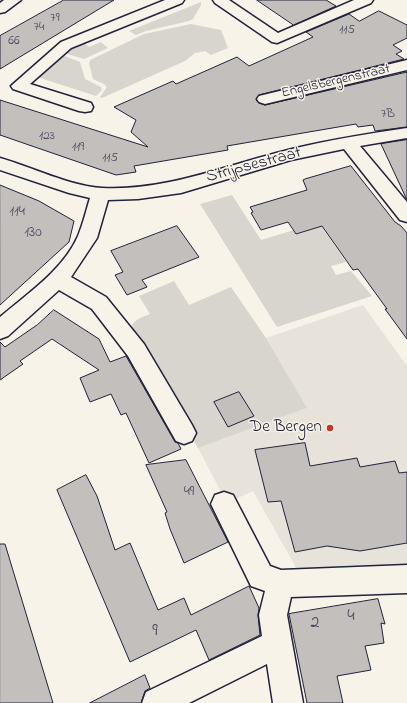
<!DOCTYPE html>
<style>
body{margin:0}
canvas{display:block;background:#f7f3e8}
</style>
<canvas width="407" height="703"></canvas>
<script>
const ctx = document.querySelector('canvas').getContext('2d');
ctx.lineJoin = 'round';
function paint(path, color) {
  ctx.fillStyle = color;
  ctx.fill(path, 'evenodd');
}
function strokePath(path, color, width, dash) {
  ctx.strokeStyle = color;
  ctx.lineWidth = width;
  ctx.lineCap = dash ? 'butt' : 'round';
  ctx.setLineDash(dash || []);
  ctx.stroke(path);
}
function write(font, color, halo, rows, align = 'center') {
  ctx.font = font + ' "Indie Flower",sans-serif';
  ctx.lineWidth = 3;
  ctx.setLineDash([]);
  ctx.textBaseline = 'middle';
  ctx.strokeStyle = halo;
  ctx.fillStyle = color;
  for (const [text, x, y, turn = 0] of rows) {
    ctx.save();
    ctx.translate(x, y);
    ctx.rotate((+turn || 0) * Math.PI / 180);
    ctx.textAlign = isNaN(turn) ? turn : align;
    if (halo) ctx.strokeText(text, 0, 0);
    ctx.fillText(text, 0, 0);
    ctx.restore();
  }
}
const built = new Path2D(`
 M363,305L407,366V566L299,573L253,491L227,503L198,448L307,408L266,338Z`);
const green = new Path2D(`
 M201,2V5L193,19L189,21L146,31L136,35L129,31Z
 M191,24L221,30L228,48L211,55L205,51L195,53L185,61L102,98L100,97L107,87L104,84L93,79L89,63L90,60L144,34Z
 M82,41L89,47L101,42L108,48L84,59L64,53L69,48Z
 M62,55L80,62L85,79L101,87L102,90L96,96L37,77Z
 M232,195L261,240L294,230L296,234L305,231L317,220L346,262L331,266L336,275L351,271L372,296L277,327L200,204Z
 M174,281L189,305L231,287L266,338L307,408L198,448L130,331C132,320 140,318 150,314L139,296Z`);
const building = new Path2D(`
 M64,0H114L0,69V36Z
 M257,0H326L336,6L294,25Z
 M379,11L407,25V38L393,45L402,51L396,54L404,59L259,95L256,100L259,103L265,105L407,72V127L375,131L373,125L358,127L356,124L344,126L227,146L228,150L134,166L136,172L116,175L0,135V100L148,147L131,132L136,120L114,107L173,81L176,84L237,57L249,66L313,37L306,32L349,14L359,21Z
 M407,140V200L381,144Z
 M351,166L395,222L401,226L407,233V339L385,309H387L358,269L353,270L322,226L296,234L288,222L261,230L251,213L253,212L250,207L307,190L303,180L305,179Z
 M0,185L39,201L74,221L69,242L0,305Z
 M177,226L199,257L142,280L147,287L127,295L115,275L123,272L111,251Z
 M54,310L99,339L110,362L126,356L175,442L178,443L181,449L149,463L126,413L121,415L111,394L90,402L80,378L99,370L52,339L20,361L23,364L0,380V342L5,347L37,325Z
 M239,392L254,416L228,427L214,402Z
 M305,443L310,466L357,458L360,467L395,461L399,473L407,472V543L360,551L327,546L295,552L281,501L268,502L255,450Z
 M186,460L228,542L184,563L170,529L165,513L167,512L146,465Z
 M86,475L97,496L115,550L130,543L158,610L184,598L191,615L249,586L259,608L258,615L260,635L209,660L196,630L130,662L57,490Z
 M0,544H5L53,703H0Z
 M378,599L385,624L381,623L384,643L365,646L371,670L337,676L343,703H307L289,614Z
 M145,675L150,688L145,691L141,703H90Z`);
const minor = new Path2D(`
 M4,0H21L5,12L0,13V3Z
 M165,0H184L182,3L71,48L30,84L91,103L93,107L91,111L85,112L79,111L13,89L11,86L61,42Z
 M213,0H229L278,33L354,0H373L371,3L277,43L272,42L215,3Z
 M407,60V70L265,104L259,102L257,99L259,96Z
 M407,128V138L360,146L407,202V222L400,220L344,149L291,160L181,193L138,199L108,200L97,238L71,277L106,297L144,344L192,425L196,433L192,441L184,444L176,441L128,356L92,309L59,290L8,336L0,339V317C27,294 63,270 78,236C83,224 86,211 90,198L69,193L0,170V158C32,167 69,186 102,188C167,191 226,165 288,150C327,140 367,134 407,128Z
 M224,492L233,495L270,566L281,570L407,565V593L291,597L287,615L303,703H273L267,664L189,703H142L146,692L262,636L259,615L265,591L251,586L211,504L215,495Z`);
const markers = [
 [330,428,4,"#c8321e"]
];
const farNumbernames = [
 ["79",55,19],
 ["74",39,28],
 ["115",347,31],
 ["66",14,42],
 ["7B",388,115],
 ["123",47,137],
 ["119",78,148],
 ["115",110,159]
];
const farStreetnames = [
 ["Engelsbergenstraat",336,82,-13]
];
const numberNames = [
 ["114",17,213],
 ["130",33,234],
 ["49",189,493]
];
const streetNames = [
 ["Strijpsestraat",254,166,-15]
];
const poiNames = [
 ["De Bergen",322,428]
];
const nearNumbernames = [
 ["4",351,617],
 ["2",315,624],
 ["9",155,632]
];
paint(built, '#e7e3db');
paint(green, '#d8d5cf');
paint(building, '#c2bfbd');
strokePath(building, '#22223b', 1);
strokePath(minor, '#22223b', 3);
paint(minor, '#f7f3e8');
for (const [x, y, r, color] of markers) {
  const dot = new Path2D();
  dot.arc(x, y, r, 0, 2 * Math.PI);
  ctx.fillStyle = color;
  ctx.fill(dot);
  strokePath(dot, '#f7f3e8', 1.5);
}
write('13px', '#4a495c', null, farNumbernames);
write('14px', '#22223b', '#f7f3e8', farStreetnames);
write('15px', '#4a495c', null, numberNames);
write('17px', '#22223b', '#f7f3e8', streetNames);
write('17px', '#22223b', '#f7f3e8', poiNames, 'right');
write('18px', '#4a495c', null, nearNumbernames);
</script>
